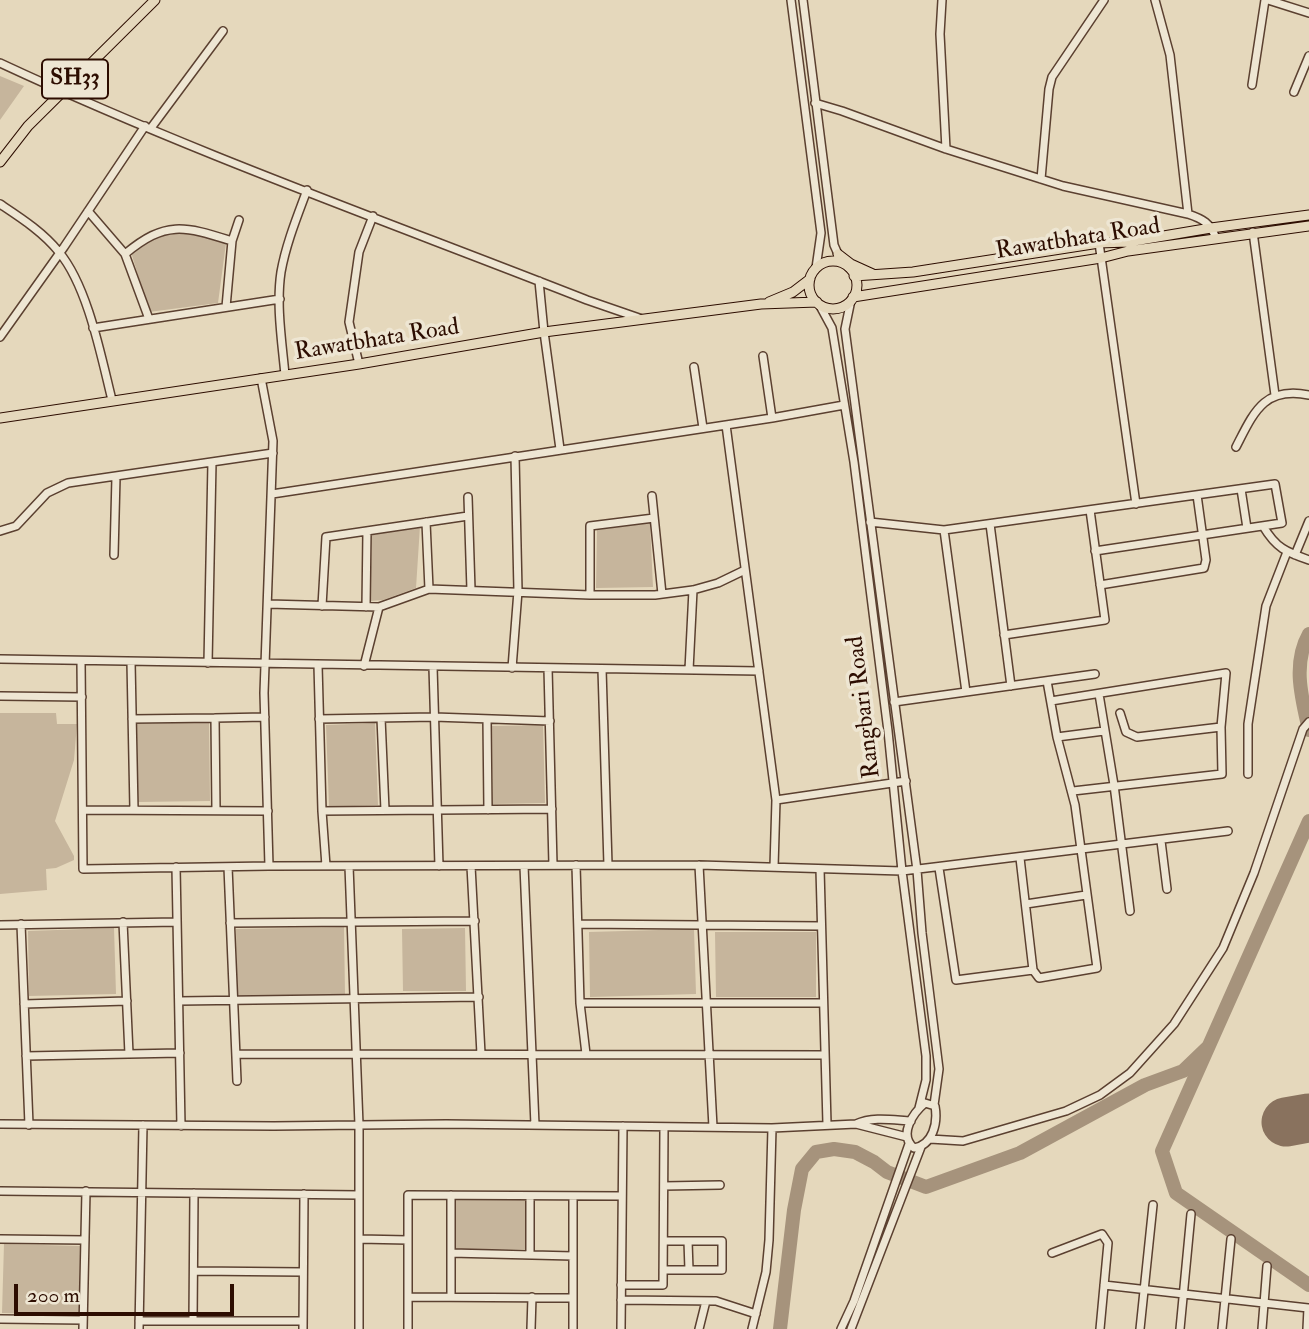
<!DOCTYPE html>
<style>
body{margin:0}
#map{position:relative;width:1309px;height:1329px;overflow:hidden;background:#e5d8bc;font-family:"IM FELL Double Pica",serif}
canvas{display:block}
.scale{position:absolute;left:14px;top:1284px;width:220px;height:32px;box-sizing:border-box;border:4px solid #2d0d01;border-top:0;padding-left:9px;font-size:21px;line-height:24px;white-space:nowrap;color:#2d0d01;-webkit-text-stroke:5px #eee6d3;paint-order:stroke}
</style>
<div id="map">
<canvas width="1309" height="1329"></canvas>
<div class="scale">200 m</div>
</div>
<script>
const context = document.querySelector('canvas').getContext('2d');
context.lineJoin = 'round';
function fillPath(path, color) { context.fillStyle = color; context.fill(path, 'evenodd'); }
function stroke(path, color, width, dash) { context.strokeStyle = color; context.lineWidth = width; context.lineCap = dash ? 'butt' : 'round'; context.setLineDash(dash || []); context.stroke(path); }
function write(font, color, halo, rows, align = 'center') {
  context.font = font + ' "IM FELL Double Pica",serif'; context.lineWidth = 7; context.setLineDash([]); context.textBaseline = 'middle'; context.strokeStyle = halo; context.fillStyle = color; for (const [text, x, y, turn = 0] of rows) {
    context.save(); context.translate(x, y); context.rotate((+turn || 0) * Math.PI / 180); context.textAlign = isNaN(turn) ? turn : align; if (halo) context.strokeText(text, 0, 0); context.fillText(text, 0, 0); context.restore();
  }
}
fillPath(new Path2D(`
 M0,76L24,86L0,120Z
 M178,232L210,238L226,243L218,303L149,312L131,252L150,239Z
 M650,523L653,587L596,588L597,530Z
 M420,526L416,588L383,600L370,601L372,535Z
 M0,713H56L57,724H77L74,760L55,821L74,856V860L56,868L46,869L47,890L0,894Z
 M209,722L210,801L138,802L137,724Z
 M375,723L378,805L329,807L326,725Z
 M543,725L545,803L493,804L492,726Z
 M344,927L345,995L237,997L236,929Z
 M114,928L116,994L29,996L28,931Z
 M465,928L466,991H403L402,929Z
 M694,929L696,994L590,997L589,932Z
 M715,932H816V997H716Z
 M525,1198L526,1249L455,1250L454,1199Z
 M4,1244L80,1246L79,1315L2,1313Z`), '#c6b59c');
stroke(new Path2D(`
 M1309,634C1292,664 1302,699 1309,730
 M1309,821L1162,1151L1176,1193L1309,1285
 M780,1329L794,1210L802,1169L816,1152L834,1149L855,1152L874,1162L887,1172L926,1187L1020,1153L1145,1085L1183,1071L1208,1047`), '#a6937c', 14);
stroke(new Path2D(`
 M1286,1122L1309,1118`), '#89725e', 49);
const minor = new Path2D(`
 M791,0L821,233L816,268
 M803,0L834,245L838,254L849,268
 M942,0L940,34L946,149
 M1155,0L1170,55L1188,214
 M1268,0L1309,13
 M0,63C191,152 391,223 587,300L642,319
 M1252,85L1265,0
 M1294,92L1309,56
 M815,103L842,111L946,149L1063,186L1188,214C1203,219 1210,223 1216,238
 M151,128L223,31
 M1041,179L1049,89L1052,77L1104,0
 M0,204C21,218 43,232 59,252C88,287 101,356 112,400
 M88,211L125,254L149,319
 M1253,232L1275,395
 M1099,243L1136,504
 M125,254C166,220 184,226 232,241
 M539,281L544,332L560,449
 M851,300L845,329L917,870L922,933L939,1069L934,1105
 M819,304L832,328L854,462L888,731L902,871L926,1056V1080L919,1108
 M226,307L232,241L239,220
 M93,328L280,299
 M0,337L64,247L145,126
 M763,356L772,418
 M359,364L349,322L359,252L373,216
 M694,367L703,428
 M285,375C282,342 276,305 281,272C286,244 297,217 307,190
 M261,378L273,441L264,693L269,866
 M726,425L776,800L774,867
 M1236,447C1254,412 1264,386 1309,395
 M1241,489L1247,528
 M272,494L772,418L844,405
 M652,496L662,594
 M468,497L471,590
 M426,522L429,589
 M870,522L944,530L1275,484L1282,523L1095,551
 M990,524L1011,686
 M1263,526C1276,548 1286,552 1309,560
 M944,530L966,692
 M0,531L16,526L47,493L68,483L273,453
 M114,555L116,477
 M1295,555L1309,521
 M1100,585L1204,568L1206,560L1197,495
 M590,595V526L654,518
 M268,604L379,607L429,589L590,595H655L693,590L718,583L745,570
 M322,606L326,537L468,516
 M366,607L367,531
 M1004,635L1105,620L1090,510
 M0,659L759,671
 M81,661L83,869L269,866L699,865L902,871L1228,831
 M131,662L134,810
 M208,663L212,462
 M318,665L322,811L326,866
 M364,666L379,607
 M433,667L439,866
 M512,668L518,591L515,456
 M548,668L553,865
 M602,669L608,865
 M689,670L693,590
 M1099,694L1114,785L1130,911
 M0,696L82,697
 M1051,701L1226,673L1221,727L1222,774L1073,791
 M894,702L1095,674
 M1120,713L1126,732L1137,737L1221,727
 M215,718L265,717
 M381,718L385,810
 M132,719L215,718L216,810
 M319,719L434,717L550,721
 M487,719L488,810
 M1057,737L1104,731
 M1248,774V724L1266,606L1287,552
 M776,800L906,781
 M83,810L268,811
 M322,811L552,809
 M1161,841L1167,889
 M1020,858L1033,970L1039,978L1097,968L1075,805L1057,737L1047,681
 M576,865L580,1003L586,1054
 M699,865L713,1127
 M349,866L359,1125V1329
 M471,866L481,1054
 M524,866L535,1125
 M176,867L181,1126
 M228,867L237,1081
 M939,868L956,980L1033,970
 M820,869L827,1124
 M1026,904L1086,895
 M123,922L129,1054
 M230,923L475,921
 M21,924L29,1125
 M579,924L821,926
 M0,925L177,922
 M179,1001L479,997
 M580,1003H823
 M24,1004L127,1001
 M236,1054L825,1055
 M26,1056L180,1053
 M925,1103L935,1106C938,1123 933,1145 914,1148C898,1135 913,1113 925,1103Z
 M0,1124L274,1126L446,1124L772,1128L856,1124L907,1137
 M856,1124C873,1116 893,1120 911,1121
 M930,1139L963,1141L1066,1111L1100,1095L1130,1073L1174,1024L1223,948L1254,873L1303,729L1309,722
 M664,1186L720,1185
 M0,1191L359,1195
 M0,1239L85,1240
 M359,1239L408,1240
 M688,1241L689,1270
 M451,1253L573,1256
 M1052,1253L1102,1234L1108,1243L1100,1329
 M530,1255V1196
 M663,1270H722V1241H664
 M194,1271L303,1272
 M621,1285H663L664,1127
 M1104,1285L1308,1308L1307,1329
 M408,1297L573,1298
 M451,1297V1195
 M621,1300L716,1301L756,1314
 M0,1319L83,1320
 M139,1321H303
 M193,1321L194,1193
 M83,1329L86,1191
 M139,1329L143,1125
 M303,1329L304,1194
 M408,1329V1195L622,1196
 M531,1329L532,1297
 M573,1329V1196
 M621,1329L623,1126
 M699,1329L706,1301
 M752,1329L766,1272L769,1240L772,1128
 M841,1329L854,1301L909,1144
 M851,1329L921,1147
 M1140,1329L1153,1205
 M1180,1329L1191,1214
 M1222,1329L1231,1239
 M1262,1329L1267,1266`);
const major = new Path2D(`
 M0,162L28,126L155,0
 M838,254L851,264L873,274
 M809 285a24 24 0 1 1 48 0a24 24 0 1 1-48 0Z
 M854,276L913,272L1099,243L1128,242L1211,228L1309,215
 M853,297L1101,258L1128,251L1309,226
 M769,302L793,292L810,279
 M0,418L359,364L544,332L761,304L817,302`);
stroke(minor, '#5b4030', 10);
stroke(major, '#2d0d01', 11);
stroke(minor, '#eee6d3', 7);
stroke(major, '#e5d8bc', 9);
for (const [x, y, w] of [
 [75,79,66]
]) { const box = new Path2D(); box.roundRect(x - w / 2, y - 19.5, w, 39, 5); context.fillStyle = '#eee6d3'; context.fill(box); stroke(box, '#2d0d01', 2); }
write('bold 23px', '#2d0d01', null, [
 ["SH33",75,79]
]);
write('24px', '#2d0d01', '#eee6d3', [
 ["Rawatbhata Road",1078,240,-9],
 ["Rawatbhata Road",377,341,-9],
 ["Rangbari Road",865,707,-97]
]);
</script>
